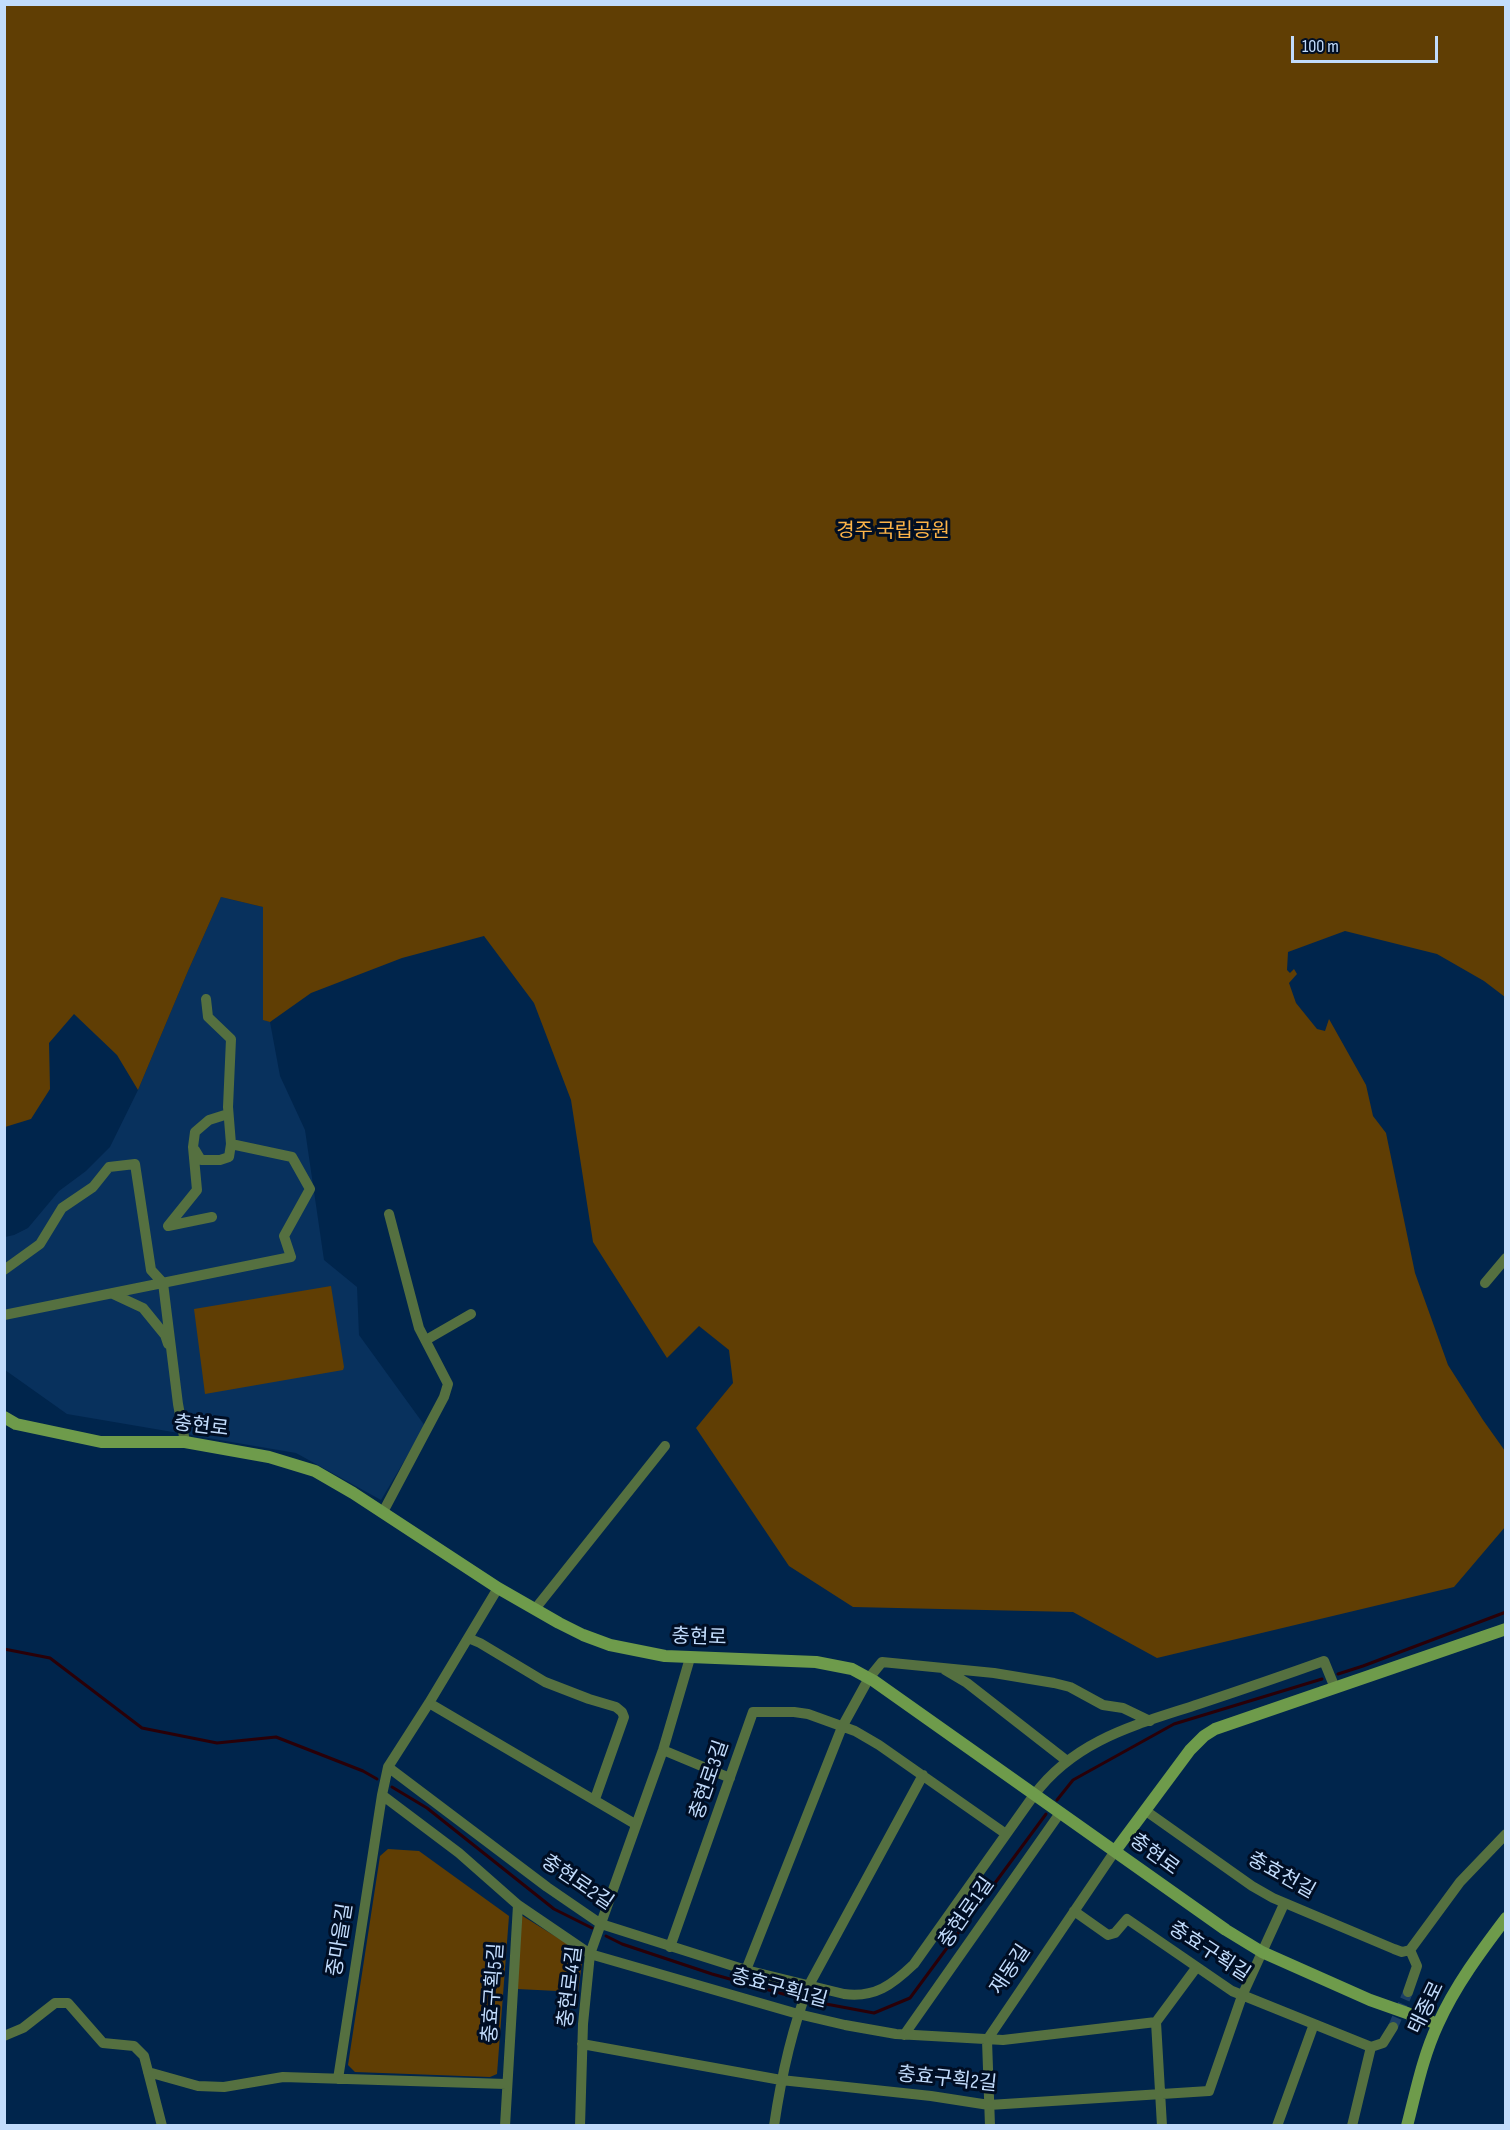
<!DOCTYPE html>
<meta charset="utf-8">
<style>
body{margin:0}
#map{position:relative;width:1510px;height:2130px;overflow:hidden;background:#00254c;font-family:"Sofia Sans Condensed",sans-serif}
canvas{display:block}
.frame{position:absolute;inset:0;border:6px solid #c2dcfc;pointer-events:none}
.scale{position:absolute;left:1291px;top:36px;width:147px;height:27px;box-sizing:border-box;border:3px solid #c2dcfc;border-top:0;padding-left:8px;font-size:18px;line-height:21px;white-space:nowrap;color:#c2dcfc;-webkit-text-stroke:4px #000e24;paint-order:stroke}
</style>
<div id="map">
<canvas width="1510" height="2130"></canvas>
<div class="frame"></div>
<div class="scale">100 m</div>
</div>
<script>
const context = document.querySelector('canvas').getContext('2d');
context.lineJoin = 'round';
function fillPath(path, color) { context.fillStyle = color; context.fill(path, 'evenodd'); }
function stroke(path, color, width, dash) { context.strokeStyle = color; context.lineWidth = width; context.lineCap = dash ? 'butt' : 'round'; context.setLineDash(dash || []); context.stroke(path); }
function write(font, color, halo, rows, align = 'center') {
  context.font = font + ' "Sofia Sans Condensed","Noto Sans KR",sans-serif'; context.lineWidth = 6; context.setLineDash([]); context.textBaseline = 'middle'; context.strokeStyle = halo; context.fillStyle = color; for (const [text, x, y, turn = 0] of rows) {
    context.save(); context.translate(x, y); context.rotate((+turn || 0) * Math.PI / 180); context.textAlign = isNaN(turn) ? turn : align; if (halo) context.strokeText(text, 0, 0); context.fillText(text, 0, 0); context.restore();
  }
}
fillPath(new Path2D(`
 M221,897L263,907V1019L270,1022L280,1076L305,1130L324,1260L357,1287L359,1335L425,1426L381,1500L296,1453L67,1414L5,1370V1237L14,1235L28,1228L59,1191L86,1171L110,1147L138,1090L188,971Z`), '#08315d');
fillPath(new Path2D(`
 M4,5H1505V997L1484,981L1437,954L1345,931L1288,952L1287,970L1290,973L1294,969L1297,974L1289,983L1296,1003L1317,1029L1325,1031L1329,1019L1366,1085L1373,1116L1386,1133L1415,1273L1448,1365L1483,1420L1505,1451V1527L1454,1587L1157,1658L1073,1612L853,1607L789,1566L696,1428L733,1383L729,1350L699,1326L667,1358L593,1242L571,1100L534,1003L484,936L402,958L311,993L270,1022L263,1020V907L221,897L188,971L138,1090L117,1055L74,1014L49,1043L50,1089L31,1119L5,1127Z
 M331,1286L344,1367L343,1370L205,1394L194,1309Z
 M388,1849L419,1851L509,1916L497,2074L490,2077L355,2072L348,2065L380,1856Z
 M521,1915L579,1951L582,1963L578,1992L517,1989Z`), '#603e04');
stroke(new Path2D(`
 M4,1649L50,1658L142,1728L217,1743L276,1737L363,1771L377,1779
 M1338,1674L1363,1666L1506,1612
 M392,1787L427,1808L554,1909L592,1928
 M1057,1800L1073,1780L1174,1724L1322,1679
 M606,1936L622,1944L712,1974L794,1997
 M810,2001L874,2013L910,1998L1046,1814`), '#290008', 3);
stroke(new Path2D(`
 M1393,2027L1408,1992`), '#1d4066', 10, [10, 5]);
stroke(new Path2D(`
 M195,1150L201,1160H220L229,1157L231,1144
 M168,1226L197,1190L193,1147L195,1132L209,1120L228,1114
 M168,1226L212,1217
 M4,1270L40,1244L62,1208L93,1187L109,1167L135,1164L151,1270L163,1283L178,1404L185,1442
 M1485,1283L1506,1258
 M113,1294L143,1308L165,1335L168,1344
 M4,1315L291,1257L284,1236L310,1189L292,1157L231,1144L228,1107L231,1039L208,1017L206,999
 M426,1340L471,1314
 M383,1512L444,1397L448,1384L419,1328L389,1214
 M535,1609L665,1446
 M468,1638L480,1643L545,1682L589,1699L616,1707L622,1712L624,1717L595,1799
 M945,1670L967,1683L1067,1761
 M429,1703L635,1824
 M663,1750L730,1778
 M388,1767L547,1887L601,1924L746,1970L844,1994C875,1998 892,1985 914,1964L1034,1795C1076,1739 1136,1725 1199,1704C1241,1690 1282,1676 1324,1661L1335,1688
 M382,1795L459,1853L518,1905L590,1954L798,2014L845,2025L896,2034L1003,2040L1156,2022L1196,1968
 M1146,1811L1252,1886L1273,1898L1394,1949L1402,1952L1410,1950
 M1074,1911L1108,1935L1115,1933L1127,1919L1232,1991L1371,2047
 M670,1947L753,1712H794L808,1714L855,1731L879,1745L1006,1834
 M1410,1950L1460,1882L1506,1834
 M746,1970L842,1727L869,1678L882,1662L994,1673L1054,1683L1070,1687L1103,1705L1123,1708L1150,1721
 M1408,1992L1417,1966L1410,1950
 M1156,2022L1162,2126
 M904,2035L1060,1813
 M4,2036L23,2028L55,2003H68L103,2043L134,2046L144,2056L162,2126
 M582,2044L781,2080L931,2096L989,2105L1209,2091L1242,1996L1284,1904
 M148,2072L198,2086L224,2087L283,2077L506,2084
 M338,2079L382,1795L388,1767L429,1703L498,1588
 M505,2126L518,1905
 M580,2126L583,2024L590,1954L663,1750L690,1658
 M774,2126C781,2078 791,2031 809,1985L923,1775
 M990,2126L987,2040L1115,1851
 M1277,2126L1314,2024
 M1352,2126L1371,2047L1383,2043L1393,2027`), '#557040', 10);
stroke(new Path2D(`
 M4,1417L16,1424L101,1442H185L269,1457L315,1471L353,1493L498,1588L559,1623L583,1635L610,1645L665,1656L816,1662L852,1669L874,1681L1226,1930L1262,1952L1370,2000L1438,2024
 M1115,1851L1190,1750L1204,1736L1215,1729L1506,1629
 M1407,2126C1416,2091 1423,2056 1438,2024C1455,1986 1481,1951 1506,1918`), '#6e9b4b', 12);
write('20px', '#fcb348', '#000e24', [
 ["경주 국립공원",893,532]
]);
write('20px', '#c2dcfc', '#000e24', [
 ["충현로",201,1427,7],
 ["충현로",699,1638,2],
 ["충현로3길",710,1780,-71],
 ["충현로",1154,1855,36],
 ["충효천길",1281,1876,29],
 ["충현로2길",577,1883,34],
 ["충현로1길",967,1913,-55],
 ["중마을길",341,1940,-81],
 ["충효구획길",1209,1952,33],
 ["재동길",1011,1970,-56],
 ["충현로4길",571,1987,-83],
 ["충효구획1길",779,1989,15],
 ["충효구획5길",494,1993,-86],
 ["태종로",1427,2008,-64],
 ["충효구획2길",947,2080,6]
]);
</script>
